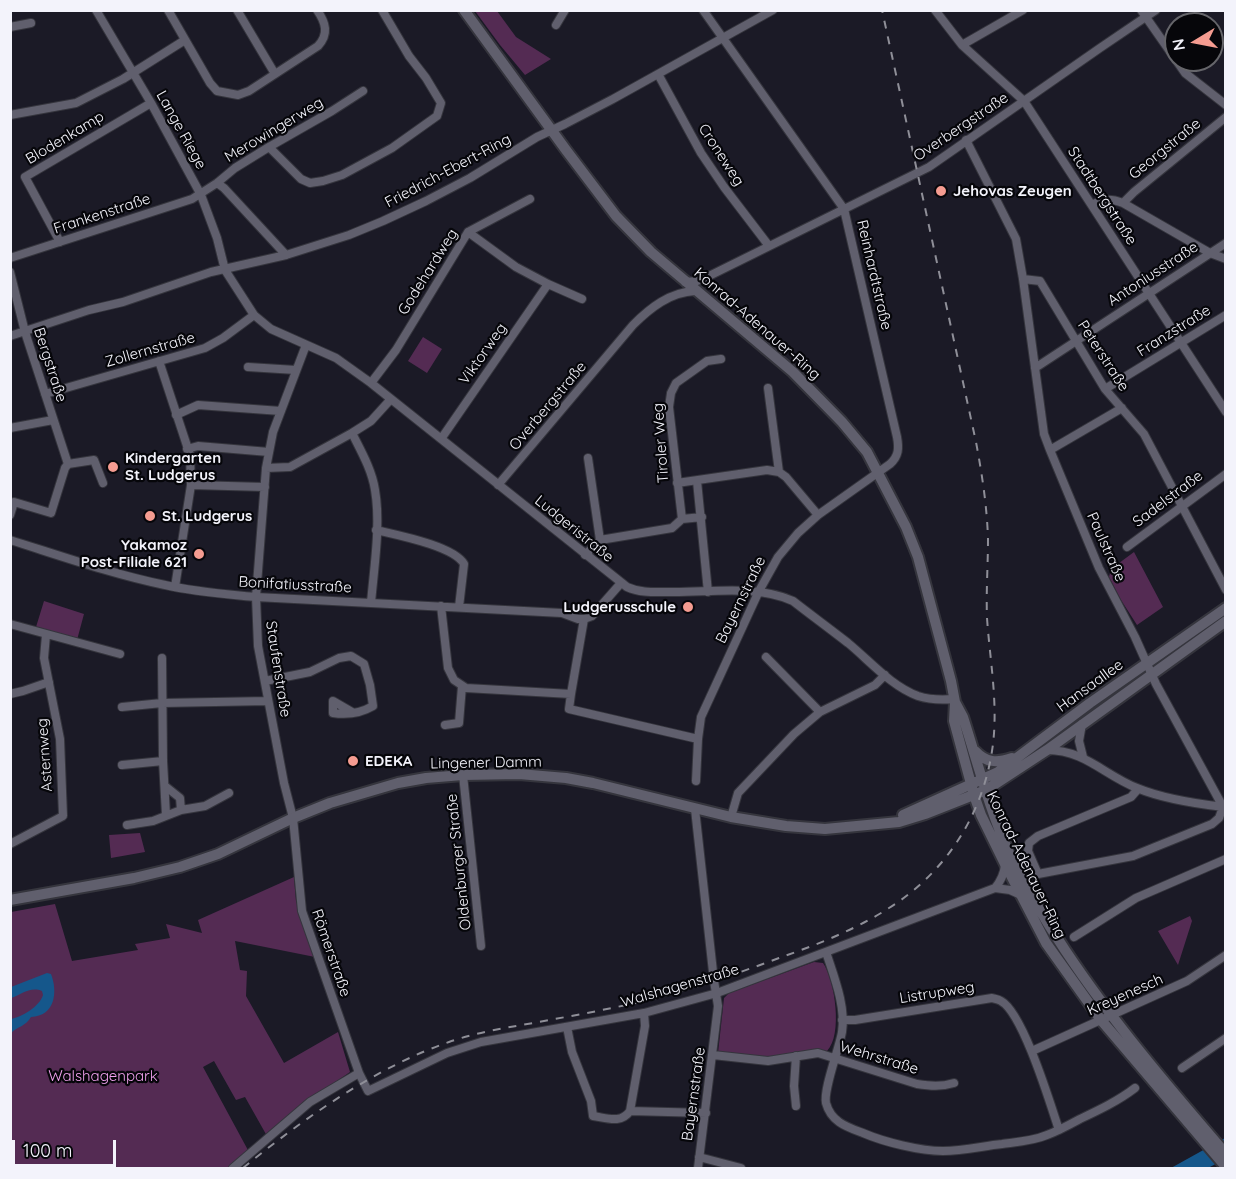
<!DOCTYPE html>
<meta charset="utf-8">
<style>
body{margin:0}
#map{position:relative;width:1236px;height:1179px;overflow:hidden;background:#1b1a26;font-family:Quicksand,sans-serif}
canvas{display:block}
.frame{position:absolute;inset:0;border:12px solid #f3f3fb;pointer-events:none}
.north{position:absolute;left:1164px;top:12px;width:60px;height:60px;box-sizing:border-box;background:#06060a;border:2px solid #65656a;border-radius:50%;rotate:260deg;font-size:16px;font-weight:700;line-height:24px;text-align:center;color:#f3f3fb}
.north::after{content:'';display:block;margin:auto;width:21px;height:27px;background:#f59c91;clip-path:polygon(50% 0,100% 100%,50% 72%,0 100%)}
.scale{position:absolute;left:12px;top:1140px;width:104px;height:27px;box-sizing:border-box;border:3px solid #f3f3fb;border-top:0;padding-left:8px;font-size:18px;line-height:21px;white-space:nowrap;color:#f3f3fb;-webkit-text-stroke:4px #06060a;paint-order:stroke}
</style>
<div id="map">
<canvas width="1236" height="1179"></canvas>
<div class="frame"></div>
<div class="north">N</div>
<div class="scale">100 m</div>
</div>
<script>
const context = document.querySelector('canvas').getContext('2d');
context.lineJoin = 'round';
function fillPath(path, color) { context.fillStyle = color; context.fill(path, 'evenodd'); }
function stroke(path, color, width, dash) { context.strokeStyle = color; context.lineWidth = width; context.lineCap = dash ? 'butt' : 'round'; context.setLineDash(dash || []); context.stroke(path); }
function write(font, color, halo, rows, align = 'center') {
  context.font = font + ' Quicksand,sans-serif'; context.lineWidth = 4.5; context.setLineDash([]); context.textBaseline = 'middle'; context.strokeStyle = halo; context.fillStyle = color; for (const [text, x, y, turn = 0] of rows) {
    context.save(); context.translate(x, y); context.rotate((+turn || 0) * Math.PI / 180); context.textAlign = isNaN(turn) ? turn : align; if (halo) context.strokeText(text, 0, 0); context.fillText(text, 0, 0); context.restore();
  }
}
fillPath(new Path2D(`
 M475,11H497L516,37L551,59L525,75L500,45Z
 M423,337L442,349L427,373L408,361Z
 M1134,552L1163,607L1137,625L1121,600L1109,577L1111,569Z
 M44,601L84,614L77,640L46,633L42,628L36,627Z
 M140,833L145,852L111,858L109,835Z
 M294,877L296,901L315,957L235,941L240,970L247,971L246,996L284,1063L338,1032L350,1072L308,1101L267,1136L245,1097L236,1100L214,1061L203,1067L249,1152L230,1168H11V912L55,904L72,961L138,950L135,944L170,938L166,924L202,933L198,920Z
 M1190,916L1192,921L1178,965L1158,931Z
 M814,962L823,963C835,980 843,1035 827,1051L819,1050L770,1058L718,1053L724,998L729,993Z`), '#542b53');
fillPath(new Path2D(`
 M47,973L51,974C58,992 55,1016 31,1017C25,1027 18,1026 11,1033V1019C22,1017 40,1006 43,995L42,991C30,986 21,995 11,998V987Z
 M1225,1138V1159L1208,1168H1171Z`), '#15578b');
const minor = new Path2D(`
 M96,10L151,103L201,195L217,238L225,270L254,315L271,329L336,358L371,383L627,587C640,593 654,592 668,592C708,593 755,584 793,601C811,615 830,629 848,643C870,661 891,686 918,696C930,700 942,700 954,699
 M168,10L210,83L217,91L238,95L249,91L318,46C329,34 326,23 317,10
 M237,10L275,74
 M935,10L962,45L1024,101L1226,412
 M1141,10L1185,73L1226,105
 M556,25L565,10
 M10,27L31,23
 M962,45L1023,10
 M658,74L701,153L724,187L769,246
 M10,115L76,103L123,79L185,40
 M966,140L1016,239L1023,279L1044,434L1050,450L1099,568L1135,637L1156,684L1223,807
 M269,147L301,179L310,183L323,181L342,175L392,148L437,116L441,103L426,78L409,56L382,10
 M217,183L224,188L286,255
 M1123,203L1134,192L1226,117
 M1092,205C1103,198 1112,199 1123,203L1210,253L1226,259
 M468,232L516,267L548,284L582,299
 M60,242L25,177L151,103
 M10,258L192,199L217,183L235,168L269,147L332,111L363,91
 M10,272L25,332L68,464L65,468L51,513L14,502L10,515
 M1023,279L1040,281L1105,389L1144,434L1226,590
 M685,282L697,281L705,278L929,167L1100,48L1156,10
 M10,336L89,310L123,302L211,272L286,255L349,235L383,221L426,201L470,178L537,137L565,124L613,99L773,10
 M306,345L273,432L266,468L256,597L258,646L284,783L293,818L302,911L359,1073L368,1091L447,1053L481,1042L644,1013L717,993L995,888L1010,890L1021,895
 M159,361L190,455L191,485L175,587
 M248,367L296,370
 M1035,368L1226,243
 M371,383L396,350L468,232L530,199
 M768,388L779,472
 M1105,389L1226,315
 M45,394L205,348L223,338L254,315
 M176,415L198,405L281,411
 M10,428L53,420
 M352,433C361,451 372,470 375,490C381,525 374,567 371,603
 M441,439L548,284
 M187,449L198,446L269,452
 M1050,450L1122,408
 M588,458L600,540
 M68,464L94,460L103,483
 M266,468L290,467L352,433L371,421L391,399
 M697,481L708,592
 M677,483L767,470L779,472L786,477L818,515
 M191,485L265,487
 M498,485L633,325C650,308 670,292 695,291
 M682,519L669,407L671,393L676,383L707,361L721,359
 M376,530C397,535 454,546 464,564L459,607
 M10,540C61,556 112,574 165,585C195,592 225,594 256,597L562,613L578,619H584
 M1127,547L1226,474
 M585,555L600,540L672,528L682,519L702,517
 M441,606L448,668L454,680L466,688L571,694L569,709L698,739
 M584,619L592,616L621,583
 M10,624L120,654
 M766,657L820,712
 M162,658L163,761L166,815
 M265,681L310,672L339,658L351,656L364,664L370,685L373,706C361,713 346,715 333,713V701L352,712
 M10,694L23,691L49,682
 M571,694L584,619
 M122,707L162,703L268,701
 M1082,724L1079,741L1083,757
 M445,725L459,723L462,686
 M1047,750C1085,750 1104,775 1137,788C1161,798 1198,804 1224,807
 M122,765L163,761
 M463,775L481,946
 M696,781L698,739L701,717L759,591L778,557L798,533L818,515L890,464C899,456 899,448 897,437L844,209L703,10
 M165,786L180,798L181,810
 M1138,789L1131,797L1038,836L1029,843L1028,851L1038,874L1133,856L1212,824L1219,818L1223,807
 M695,809L714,981L718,1006L698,1168
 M731,817L738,793L794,734L820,712L875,685L885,675
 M127,825L153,821L181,810L205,806L229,793
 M10,844L63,816L60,739L44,658L46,635
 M995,888C1001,881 1004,875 1005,865
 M1074,937L1136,898L1226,859
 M826,952C834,977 846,1006 842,1032C839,1049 823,1090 826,1103C831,1122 847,1127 863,1133C884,1142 920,1151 943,1151C963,1151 983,1146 1002,1144C1017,1142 1033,1141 1047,1135C1058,1131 1069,1125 1080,1119C1099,1110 1118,1101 1135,1088
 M842,1020H855L992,998C995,999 998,999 1001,1001C1023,1013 1050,1103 1059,1130
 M567,1027L572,1052L591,1101L593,1116C607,1118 621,1124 630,1111L706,1113
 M1032,1051L1187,981L1226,955
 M713,1055L768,1061L818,1053L917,1084C930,1086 941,1087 954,1083
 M796,1056L794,1086L796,1106
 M1182,1068L1226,1038
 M630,1111L645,1026L644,1013
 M699,1157L741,1168
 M233,1168L310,1102L359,1073`);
const secondary = new Path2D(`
 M464,10L566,150L616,216L651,252L793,372L842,422L867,452L906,527L918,557L951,681L955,702L963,717C978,764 990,811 1010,855C1026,888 1045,920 1065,950C1113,1022 1169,1088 1226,1154
 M955,702L954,721L974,795L981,815L1005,864L1046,943L1101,1020L1226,1167
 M975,751C986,763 997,763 1012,758
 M903,815L998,772L1090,703L1226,608
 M10,900L134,878L180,867L218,854L293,818L330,803L398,783L426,778L463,775L519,774L566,778L593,783L731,817L786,826L825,829L899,822L925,814L986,790L1047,750L1226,621`);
stroke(minor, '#35353d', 10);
stroke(secondary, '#35353d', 14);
stroke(minor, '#605f6d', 8);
stroke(secondary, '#605f6d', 10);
stroke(new Path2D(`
 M243,1168C303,1119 376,1067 449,1042C480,1031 512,1027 544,1021C582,1014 620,1007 657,998C698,987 739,973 779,958C816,945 855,930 889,908C945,873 982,816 992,751C999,707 990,662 987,618C986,591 988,565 988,539C987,506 982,474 976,442L882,10`), '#8f8f98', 2, [8, 8]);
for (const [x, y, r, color] of [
 [941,191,6,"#f59c91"],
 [113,467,6,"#f59c91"],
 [150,516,6,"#f59c91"],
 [199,554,6,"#f59c91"],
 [688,607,6,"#f59c91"],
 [353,761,6,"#f59c91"]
]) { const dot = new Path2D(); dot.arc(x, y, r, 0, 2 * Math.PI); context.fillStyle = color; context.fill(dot); stroke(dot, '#06060a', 2); }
write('15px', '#f3f3fb', '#06060a', [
 ["Overbergstraße",961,127,-34],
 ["Lange Riege",181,130,61],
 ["Merowingerweg",274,130,-31],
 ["Blodenkamp",65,138,-31],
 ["Georgstraße",1165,149,-39],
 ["Croneweg",721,155,57],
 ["Friedrich-Ebert-Ring",448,171,-28],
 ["Stadtbergstraße",1102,196,57],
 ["Frankenstraße",102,214,-18],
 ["Godehardweg",428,272,-58],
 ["Antoniusstraße",1153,274,-33],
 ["Reinhardtstraße",874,275,77],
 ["Konrad-Adenauer-Ring",757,324,41],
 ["Franzstraße",1174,331,-32],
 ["Zollernstraße",150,350,-16],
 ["Viktorweg",483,354,-55],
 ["Peterstraße",1103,356,57],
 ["Bergstraße",50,365,72],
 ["Overbergstraße",548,406,-50],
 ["Tiroler Weg",661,443,-94],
 ["Sadelstraße",1168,499,-37],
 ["Ludgeristraße",574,529,39],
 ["Paulstraße",1106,547,66],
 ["Bonifatiusstraße",295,585,3],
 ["Bayernstraße",741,600,-64],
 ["Staufenstraße",278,669,81],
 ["Hansaallee",1090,686,-36],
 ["Asternweg",45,755,-94],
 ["Lingener Damm",486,763,-1],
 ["Oldenburger Straße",459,862,-96],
 ["Konrad-Adenauer-Ring",1026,865,64],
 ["Römerstraße",331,953,71],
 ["Walshagenstraße",680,986,-16],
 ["Listrupweg",937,993,-9],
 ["Kreyenesch",1125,995,-24],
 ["Wehrstraße",879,1058,17],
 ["Bayernstraße",694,1094,-82]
]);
write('bold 15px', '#f3f3fb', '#06060a', [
 ["Jehovas Zeugen",953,191],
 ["Kindergarten",125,458],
 ["St. Ludgerus",125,475],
 ["St. Ludgerus",162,516],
 ["Yakamoz",187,545,"right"],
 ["Post-Filiale 621",187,562,"right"],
 ["Ludgerusschule",676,607,"right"],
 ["EDEKA",365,761]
], 'left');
write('15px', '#f1a1ee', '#06060a', [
 ["Walshagenpark",103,1076]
]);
</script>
